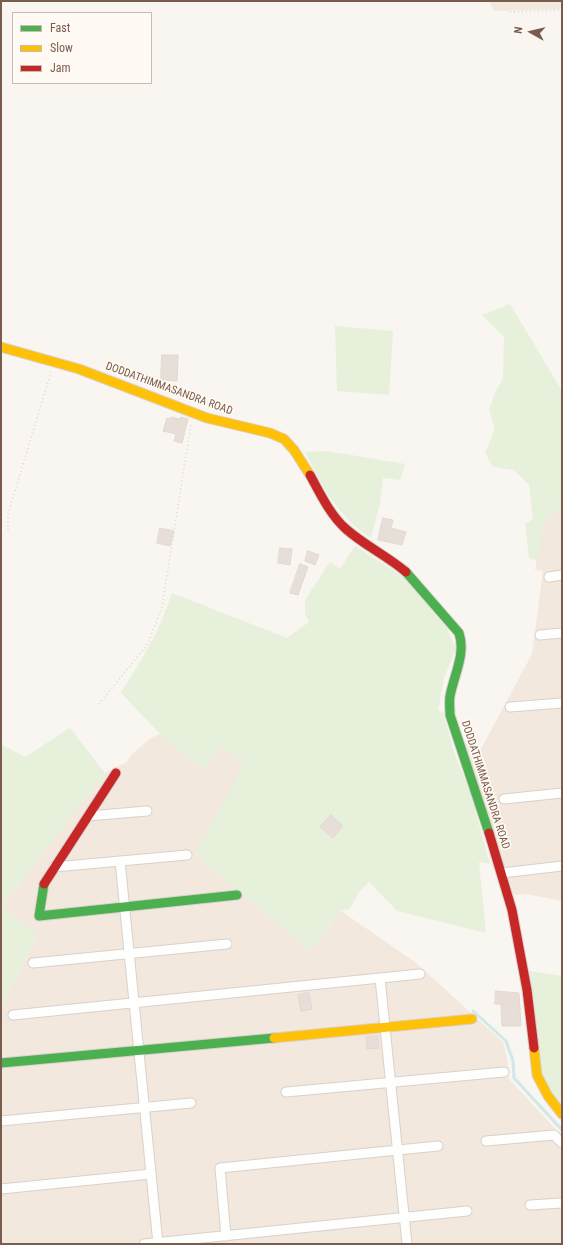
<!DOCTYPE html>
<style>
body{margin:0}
#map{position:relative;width:563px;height:1245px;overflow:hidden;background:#f9f5f0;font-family:"Roboto Condensed",sans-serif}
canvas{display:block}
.frame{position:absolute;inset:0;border:2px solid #7a5c4d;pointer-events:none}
.legend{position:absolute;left:12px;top:12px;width:140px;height:72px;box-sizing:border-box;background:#fffaf3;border:1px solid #cabbb1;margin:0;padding:5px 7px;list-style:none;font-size:12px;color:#7a5c4d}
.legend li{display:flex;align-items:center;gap:8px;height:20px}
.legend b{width:20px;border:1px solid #cabbb1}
.north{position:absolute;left:511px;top:12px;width:40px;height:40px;-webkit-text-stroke:3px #fffaf3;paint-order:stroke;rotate:278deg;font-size:11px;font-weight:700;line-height:16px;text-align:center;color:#7a5c4d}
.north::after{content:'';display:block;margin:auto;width:14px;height:18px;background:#7a5c4d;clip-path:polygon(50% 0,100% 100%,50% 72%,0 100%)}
</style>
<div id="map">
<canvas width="563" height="1245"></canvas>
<div class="frame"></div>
<ul class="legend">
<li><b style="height:5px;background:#4caf50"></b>Fast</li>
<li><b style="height:5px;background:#ffc107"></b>Slow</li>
<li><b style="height:5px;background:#c62828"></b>Jam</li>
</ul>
<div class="north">N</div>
</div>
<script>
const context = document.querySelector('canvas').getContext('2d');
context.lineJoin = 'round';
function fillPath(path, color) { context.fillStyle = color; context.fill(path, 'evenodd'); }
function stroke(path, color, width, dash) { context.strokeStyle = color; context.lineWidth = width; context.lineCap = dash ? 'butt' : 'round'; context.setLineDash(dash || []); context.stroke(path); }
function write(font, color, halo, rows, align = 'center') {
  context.font = font + ' "Roboto Condensed",sans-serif'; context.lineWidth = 3.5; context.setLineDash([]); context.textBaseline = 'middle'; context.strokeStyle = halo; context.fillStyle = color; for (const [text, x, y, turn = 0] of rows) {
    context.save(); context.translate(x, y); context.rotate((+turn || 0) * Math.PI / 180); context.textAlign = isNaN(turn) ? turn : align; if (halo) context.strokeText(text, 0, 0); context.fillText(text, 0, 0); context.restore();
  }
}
fillPath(new Path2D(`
 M489,1H562V9L494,11Z
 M562,505V901L526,894L513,895L463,742L481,749L532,654L543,571L535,570L543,523Z
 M160,734L203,770L220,747L249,767L195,854L310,951L341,911L415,962L503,1042L508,1063L509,1079L562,1136V1244H1V1009L38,934L1,907L105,773L127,762L131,755L151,738Z`), '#f2e8de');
fillPath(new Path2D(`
 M510,304L562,391V505L543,525L537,560L529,558L525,524L533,519L529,485L514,470L493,467L485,453L495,429L489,410L495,393L503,378L504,337L482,315Z
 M335,326L393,331L389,395L337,391Z
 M327,451L405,464L400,480L383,478L380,504L371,538C337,516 323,487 305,452Z
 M355,546L405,578L447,628L456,649L444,678L438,710L443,712L454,752L471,795L490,864L479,862L486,933L397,911L369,882L359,892L350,909L341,911L310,951L195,854L244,763L220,747L203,770L160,734L121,693C142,659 160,631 172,593L287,638L309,622L305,613V600L330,562L340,569Z
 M70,728L105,773L1,907V744L25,757Z
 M1,907L38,934L1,1009Z
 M529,971L562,976V1109L541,1071Z`), '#e7f0db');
stroke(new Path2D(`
 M473,1011L506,1041L513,1061L514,1078L562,1130`), '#d0e8ea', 3);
const building = new Path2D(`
 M162,355H178L177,381L161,380Z
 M171,417L180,419L181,417L188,419L182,443L174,441L176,434L163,431L167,418L170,419Z
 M383,518L393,520L391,528L406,532L402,545L378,540Z
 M160,528L174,531L170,546L157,543Z
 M280,548L292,549L290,565L278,563Z
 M308,551L319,555L315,565L305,561Z
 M300,564L308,567L298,595L290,593Z
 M331,815L343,826L333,838L320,827Z
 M496,991L519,993L521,1026H502L501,1004H495Z
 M309,993L312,1009L301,1011L298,995Z
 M378,1036L379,1048L367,1049L366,1037Z`);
fillPath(building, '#e6ded7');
stroke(building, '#e2d8d2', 1);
const street = new Path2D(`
 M549,577L562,575
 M540,635L562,633
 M510,707L562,703
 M504,799L562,793
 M88,816L147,811
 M120,861L158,1244
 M54,867L187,855
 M502,873L562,866
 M33,963L227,944
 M380,978L407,1244
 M13,1015L420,974
 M286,1092L504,1072
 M1,1121L191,1103
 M486,1141L554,1135L562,1143
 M1,1189L151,1174
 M530,1205L562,1203
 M226,1236L220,1168L438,1146
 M144,1244L467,1211`);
const fast = new Path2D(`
 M406,572L459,633C466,654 454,675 450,696C449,702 450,709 450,715L489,833
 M44,884L39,916L237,895
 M1,1063L274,1038`);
const slow = new Path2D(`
 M1,347L79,369L207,418L270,433L284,439L294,450L310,475
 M274,1038L472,1019
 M534,1048L537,1075L548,1096L562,1114`);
const jam = new Path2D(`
 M310,475C320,493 330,515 346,529C364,545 387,556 406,572
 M489,833L512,910L527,990L534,1048
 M44,884L116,773`);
stroke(street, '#d7d1cb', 11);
stroke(fast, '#d9d2cb', 11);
stroke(slow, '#d9d2cb', 11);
stroke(jam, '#d9d2cb', 11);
stroke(new Path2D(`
 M510,12L562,10
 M8,530V514L51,372
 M99,704L147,645L162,607L191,424`), '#dcd5d0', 1.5, [1, 3]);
stroke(street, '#fefefd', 9);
stroke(fast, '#4caf50', 9);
stroke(slow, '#ffc107', 9);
stroke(jam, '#c62828', 9);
write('11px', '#7a5c4d', '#fffaf3', [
 ["DODDATHIMMASANDRA ROAD",169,389,20],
 ["DODDATHIMMASANDRA ROAD",485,785,72]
]);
</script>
